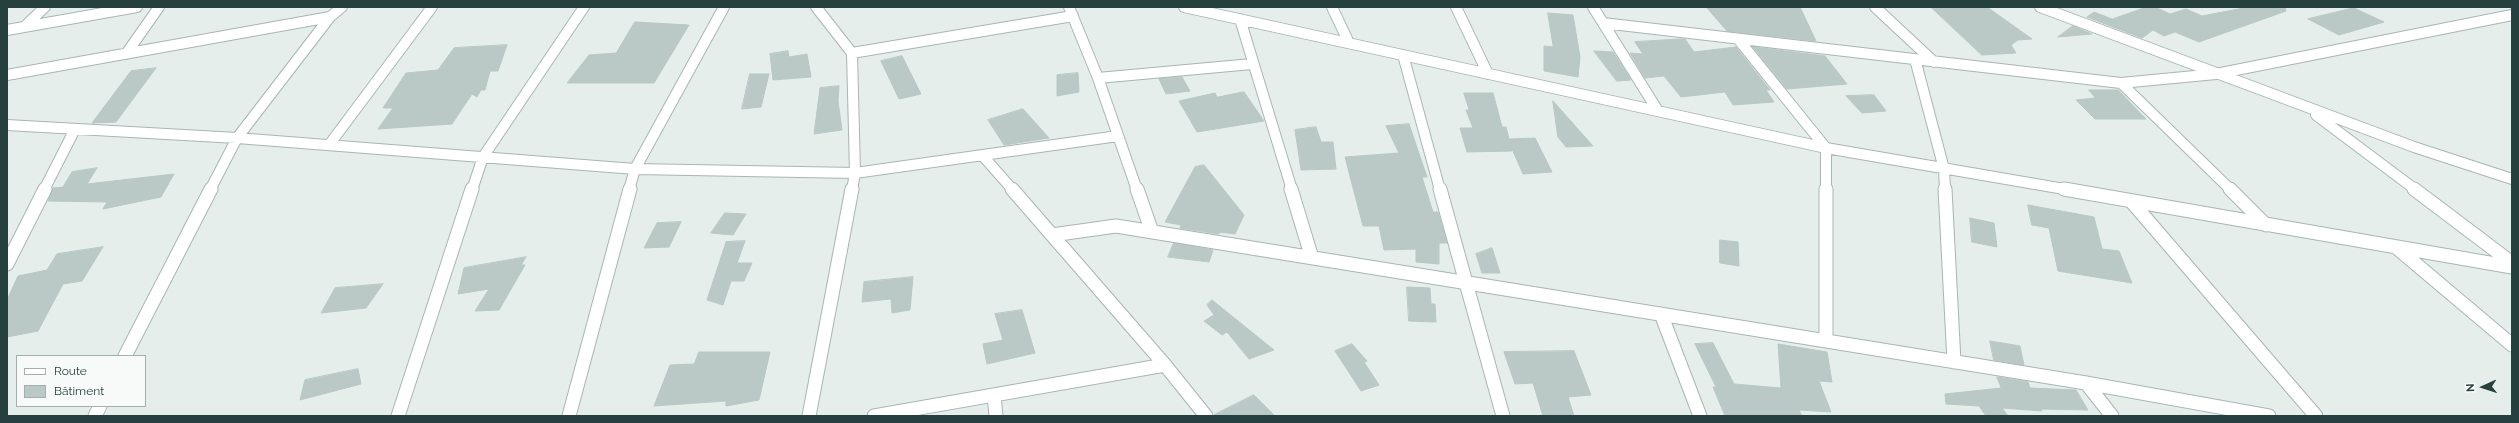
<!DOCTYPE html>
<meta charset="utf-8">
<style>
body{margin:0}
#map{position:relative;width:2519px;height:423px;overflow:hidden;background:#e6eeec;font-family:Raleway,sans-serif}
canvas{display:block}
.frame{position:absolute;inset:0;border:8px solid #25403e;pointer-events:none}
.legend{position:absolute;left:16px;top:355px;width:130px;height:52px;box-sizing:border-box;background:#f7faf9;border:1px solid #a3b0ae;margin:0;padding:5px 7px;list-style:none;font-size:12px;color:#25403e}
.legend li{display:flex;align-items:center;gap:8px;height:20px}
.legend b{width:20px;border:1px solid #a3b0ae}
.north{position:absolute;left:2463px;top:367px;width:40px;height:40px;-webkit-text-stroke:3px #f7faf9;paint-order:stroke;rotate:267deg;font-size:11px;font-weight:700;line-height:16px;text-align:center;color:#25403e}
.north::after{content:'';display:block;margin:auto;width:14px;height:18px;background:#25403e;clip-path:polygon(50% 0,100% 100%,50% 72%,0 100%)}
</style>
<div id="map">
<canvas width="2519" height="423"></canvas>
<div class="frame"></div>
<ul class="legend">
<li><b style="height:5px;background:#fff"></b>Route</li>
<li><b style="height:11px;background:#bbc9c6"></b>Bâtiment</li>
</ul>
<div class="north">N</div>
</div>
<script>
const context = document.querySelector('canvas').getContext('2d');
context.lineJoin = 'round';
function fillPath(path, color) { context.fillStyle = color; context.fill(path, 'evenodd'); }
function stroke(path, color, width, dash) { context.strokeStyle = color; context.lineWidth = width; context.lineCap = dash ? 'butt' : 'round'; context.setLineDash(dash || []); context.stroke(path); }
const building = new Path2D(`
 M1800,7L1816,41L1727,31L1707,8Z
 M1931,7H1987L2032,39L2018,40L2011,45L2016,53L1982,55Z
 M2147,7H2155L2170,14L2186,9L2202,16L2249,7H2285L2286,11L2199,42L2175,32L2164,36L2153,30L2142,38L2087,17L2094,12L2112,19Z
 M2354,8L2384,22L2339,35L2308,19Z
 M1548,13L1573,15L1580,57L1578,77L1544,71V46L1553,47Z
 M635,22L689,25L654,83H567L589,55L616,53Z
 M2073,26L2092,34L2058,37Z
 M1680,39H1685L1694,52L1736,47L1770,90H1766L1774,102L1733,105L1725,92L1681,97L1664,76L1645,78L1630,53L1643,54L1635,42Z
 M507,45L498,71H490L485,90H481L477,97L472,94L452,124L378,129L393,108H383L406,73L438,70L454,48Z
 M1753,47L1825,56L1847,84L1787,89Z
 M788,51L789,57L807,54L811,77L773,80L770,54Z
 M1594,51L1613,52L1631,80L1617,81Z
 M902,56L921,94L899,99L881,61Z
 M156,68L116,122L92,123L131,71Z
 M1078,73L1079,92L1057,96V75Z
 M750,74H769L761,107L742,109Z
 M1182,77L1190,91L1166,94L1159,79Z
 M839,86L838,101L842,130L814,134L820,88Z
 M2089,90H2118L2146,119H2095L2076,100L2095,98Z
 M1244,92L1264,121L1197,132L1179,101L1215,93L1217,97Z
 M1464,93H1493L1502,127H1506L1509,139L1535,138L1552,172L1523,174L1509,142L1512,151L1467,152L1460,128H1473L1466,110H1469Z
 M1874,95L1886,111L1862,113L1846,96Z
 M1553,101L1593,146L1566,147L1558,137Z
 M1023,109L1049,138L1004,145L988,120Z
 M1409,124L1427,177H1422L1433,212H1438L1447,243H1439V264L1416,262V249L1384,250L1379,226H1363L1345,157L1399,153L1386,126Z
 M1316,127L1321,142H1333L1336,169L1301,170L1295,130Z
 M1204,165L1244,215L1235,234L1220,232L1219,234L1180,228L1181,225L1165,222L1195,167Z
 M97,168L87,184L174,174L161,197L103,209L107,202L48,201L53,188L63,187L72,172Z
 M2028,205L2094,217L2102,249L2119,251L2132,283L2058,271L2049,228L2032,225Z
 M725,213L746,214L733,235L711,233Z
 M1970,218L1994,223L1997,247L1972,242Z
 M681,222L669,247L644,248L657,223Z
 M1720,240L1738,242L1739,266L1720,263Z
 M745,241L737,263H752L744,281H731L723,305L707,300L726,242Z
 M1174,243L1213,250L1209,262L1168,257Z
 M103,247L82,281L63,284L38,331L7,337V300L18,276L47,270L57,254Z
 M1492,248L1500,273H1482L1476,254Z
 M526,257L521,265H525L499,310L475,311L489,289L458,294L464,268Z
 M913,277L910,310L892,313L891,299L862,302L864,282Z
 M383,284L366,308L321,313L335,288Z
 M1407,287L1430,288L1431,304H1435L1436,322L1409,321Z
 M1212,300L1274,350L1249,359L1227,332L1222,335L1204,321L1214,315L1207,305Z
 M1022,310L1035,353L987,364L983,344L1003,340L995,314Z
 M1990,341L2020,346L2024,365L1994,360Z
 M1713,343L1734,384L1781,388L1778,344L1827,352L1832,382L1819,381L1831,412L1799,410L1802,416H1725L1713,387H1716L1695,344Z
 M1352,344L1367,361L1364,362L1379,385L1361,391L1335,351Z
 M1574,351L1591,395L1568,397L1574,416H1543L1533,383L1515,384L1504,352Z
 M699,352H770L759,400L726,406V401L654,406L670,365L694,364Z
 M358,369L361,384L300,400L305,380Z
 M1997,377L2028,382L2030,388L2076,390L2088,410L2041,409L2042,411L2002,408L2008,416H1986L1979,406L1946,404L1945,394L2001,388Z
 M1254,395L1275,416H1214V415Z`);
fillPath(building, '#bbc9c6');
stroke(building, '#b8c8c4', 1);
const minorFar1 = new Path2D(`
 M816,7L852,53L855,173L852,190
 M1069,7L1098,78L1137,190
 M1184,7L1826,148L2070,190
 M1332,7L1349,43
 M1456,7L1488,74
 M1593,7L1658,111
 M1875,7L1934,62
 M2040,7L2414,147L2512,179
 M1240,19L1292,190
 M1603,23L2121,83L2216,74L2512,15
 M24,27L45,7
 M7,30L137,7
 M1738,39L1826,148V190
 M852,53L1073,16
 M126,54L159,7
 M1403,55L1440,190
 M1915,59L1944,169L1945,190
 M7,75L330,17
 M1098,78L1252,64
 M2121,83L2231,190
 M2316,115L2416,190
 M7,125L237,138L635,169L855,173L1118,136
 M329,145L432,7
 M982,155L1013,190
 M44,190L75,129
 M210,190L237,138L330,17L342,7
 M472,190L483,157L584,7
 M629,190L635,169L724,7`);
const minor = new Path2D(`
 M1012,189L1165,365L1206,416
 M1137,189L1152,232
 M1291,189L1312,258
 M1440,189L1503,416
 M1826,189V341
 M1945,189L1954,362
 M2064,189L2512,267
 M2230,189L2266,225
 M2414,189L2512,263
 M2131,201L2316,416
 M1052,235L1116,226L2086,383L2269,416
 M2397,248L2512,345
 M7,264L45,189
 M1661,314L1700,416
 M125,356L211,189
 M2086,383L2112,416
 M994,395L996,416
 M95,416L100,406
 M398,416L472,189
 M569,416L630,189
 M809,416L852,189
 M874,416L1165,365`);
stroke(minorFar1, '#a8b6b4', 12);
stroke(minor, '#a8b6b4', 15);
stroke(minorFar1, '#fff', 10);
stroke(minor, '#fff', 13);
</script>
